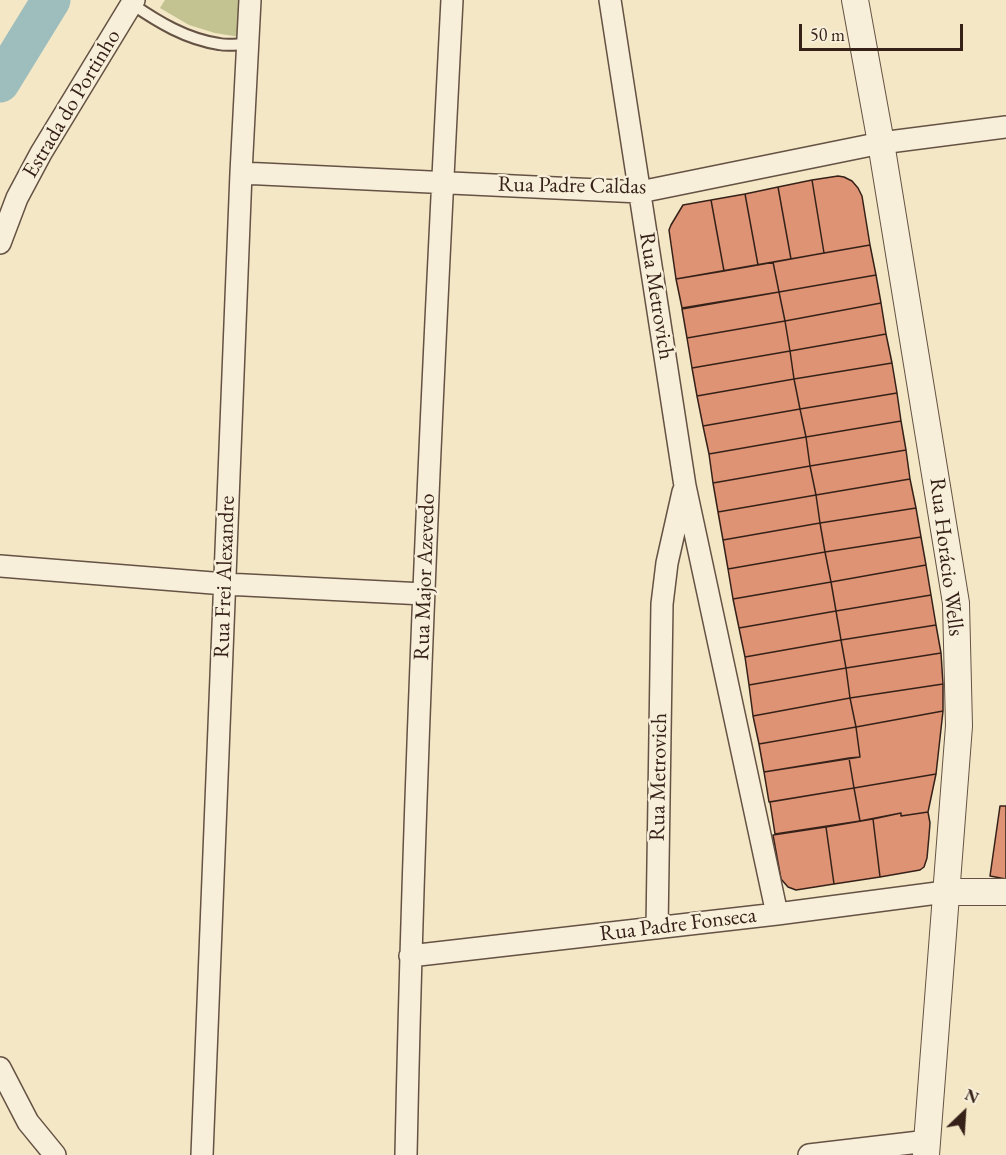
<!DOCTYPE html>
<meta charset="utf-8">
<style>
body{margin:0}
#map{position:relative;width:1006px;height:1155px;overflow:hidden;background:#f3e7c5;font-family:"EB Garamond",serif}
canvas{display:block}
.north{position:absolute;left:934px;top:1083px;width:60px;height:60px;-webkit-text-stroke:4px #f7efd9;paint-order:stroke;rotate:25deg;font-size:16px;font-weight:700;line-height:24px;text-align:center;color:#362119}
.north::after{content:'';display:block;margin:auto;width:21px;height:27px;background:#362119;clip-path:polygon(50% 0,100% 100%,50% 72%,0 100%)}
.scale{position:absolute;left:799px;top:24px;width:164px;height:27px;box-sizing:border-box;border:3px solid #362119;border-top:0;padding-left:8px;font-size:18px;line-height:21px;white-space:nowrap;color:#362119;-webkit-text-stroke:4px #f7efd9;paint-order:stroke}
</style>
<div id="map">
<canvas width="1006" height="1155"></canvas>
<div class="north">N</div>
<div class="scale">50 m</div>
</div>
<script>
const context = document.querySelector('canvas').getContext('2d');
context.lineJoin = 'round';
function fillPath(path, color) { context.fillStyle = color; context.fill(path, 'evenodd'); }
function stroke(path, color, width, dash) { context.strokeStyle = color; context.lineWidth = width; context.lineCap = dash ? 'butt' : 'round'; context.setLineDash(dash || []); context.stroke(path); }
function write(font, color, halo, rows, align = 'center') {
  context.font = font + ' "EB Garamond",serif'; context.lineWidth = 5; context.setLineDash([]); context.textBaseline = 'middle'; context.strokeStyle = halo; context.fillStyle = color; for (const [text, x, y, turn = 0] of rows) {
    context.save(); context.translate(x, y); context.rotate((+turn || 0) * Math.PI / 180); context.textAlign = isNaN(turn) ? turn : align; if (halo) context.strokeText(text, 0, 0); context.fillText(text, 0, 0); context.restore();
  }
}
fillPath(new Path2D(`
 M165,0H243L240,37L215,33L189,25L160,8Z`), '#c2c390');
stroke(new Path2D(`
 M0,83L51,0`), '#9ebebd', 39);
const building = new Path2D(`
 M838,176L844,177L852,181L858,188L862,196L870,245L824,253L812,180Z
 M812,180L824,253L791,259L778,187Z
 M778,187L791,259L758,265L745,194Z
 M745,194L758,265L724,271L711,200Z
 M711,200L724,271L676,279L669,230L671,225L683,205Z
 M870,245L876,275L779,292L773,262Z
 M773,262L779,292L682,308L676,279Z
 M876,275L881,303L785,321L779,292Z
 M779,292L785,321L687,338L682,309Z
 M881,303L886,334L790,351L785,321Z
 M785,321L790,351L692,368L687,338Z
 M886,334L892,363L794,379L790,351Z
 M790,351L794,379L697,396L692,368Z
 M892,363L897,393L800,409L794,379Z
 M794,379L800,409L703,426L697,396Z
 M897,393L901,421L806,437L800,409Z
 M800,409L806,437L709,454L703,426Z
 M901,421L906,450L810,466L806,437Z
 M806,437L810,466L713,483L709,454Z
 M906,450L910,479L816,495L810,466Z
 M810,466L816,495L718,512L713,483Z
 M910,479L916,508L820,523L816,495Z
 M816,495L820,523L723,540L718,512Z
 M916,508L921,537L825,552L820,523Z
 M820,523L825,552L728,569L723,540Z
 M921,537L926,565L831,582L825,552Z
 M825,552L831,582L733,599L728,569Z
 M926,565L931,595L836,611L831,582Z
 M831,582L836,611L739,628L733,599Z
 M931,595L936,625L841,640L836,611Z
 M836,611L841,640L745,657L739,628Z
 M936,625L941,653L846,668L841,640Z
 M841,640L846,668L749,685L745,657Z
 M941,653L943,684L850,698L846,668Z
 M846,668L850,698L753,716L749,685Z
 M943,684V711L856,727L850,698Z
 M850,698L856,727L759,744L753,716Z
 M943,711L936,774L854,788L849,758L860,757L856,727Z
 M856,727L860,757L764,772L759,744Z
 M849,758L854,788L769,802L764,772Z
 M936,774L928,812L901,816V813L860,821L854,788Z
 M854,788L860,821L775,834L770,802Z
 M1000,806H1006V879L990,876Z
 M928,812L930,823L929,836L927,858L924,867L920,870L880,877L873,819L901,813V816Z
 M873,819L880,877L834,884L826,827Z
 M826,827L834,884L796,890L788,887L781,879L773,835Z`);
fillPath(building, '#dd9374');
stroke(building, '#362119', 1.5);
const service = new Path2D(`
 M132,4C158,22 186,39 219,44C228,46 238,44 248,44`);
const minor = new Path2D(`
 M610,0L685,486L777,914
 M241,173L640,192L881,143L1006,127
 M0,243L17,198L41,153L134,0
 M0,566L225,584L424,594
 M657,928L662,604L667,563L683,492
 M410,956L777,914L945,892
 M0,1068L28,1122L55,1155
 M202,1155L241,173L250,0
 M406,1155C414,770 432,385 452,0
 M809,1155L928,1141`);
const tertiary = new Path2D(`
 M855,0L881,143L956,603L959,726L926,1155
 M945,892H1006`);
stroke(service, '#655244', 14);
stroke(minor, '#655244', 24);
stroke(tertiary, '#655244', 28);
stroke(service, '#f7efd9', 10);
stroke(minor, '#f7efd9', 21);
stroke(tertiary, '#f7efd9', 26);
write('22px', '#362119', '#f7efd9', [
 ["Estrada do Portinho",72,104,-59],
 ["Rua Padre Caldas",572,186,1],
 ["Rua Metrovich",656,296,81],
 ["Rua Horácio Wells",946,557,83],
 ["Rua Frei Alexandre",225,577,-88],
 ["Rua Major Azevedo",425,577,-88],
 ["Rua Metrovich",659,777,-89],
 ["Rua Padre Fonseca",678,925,-7]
]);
</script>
